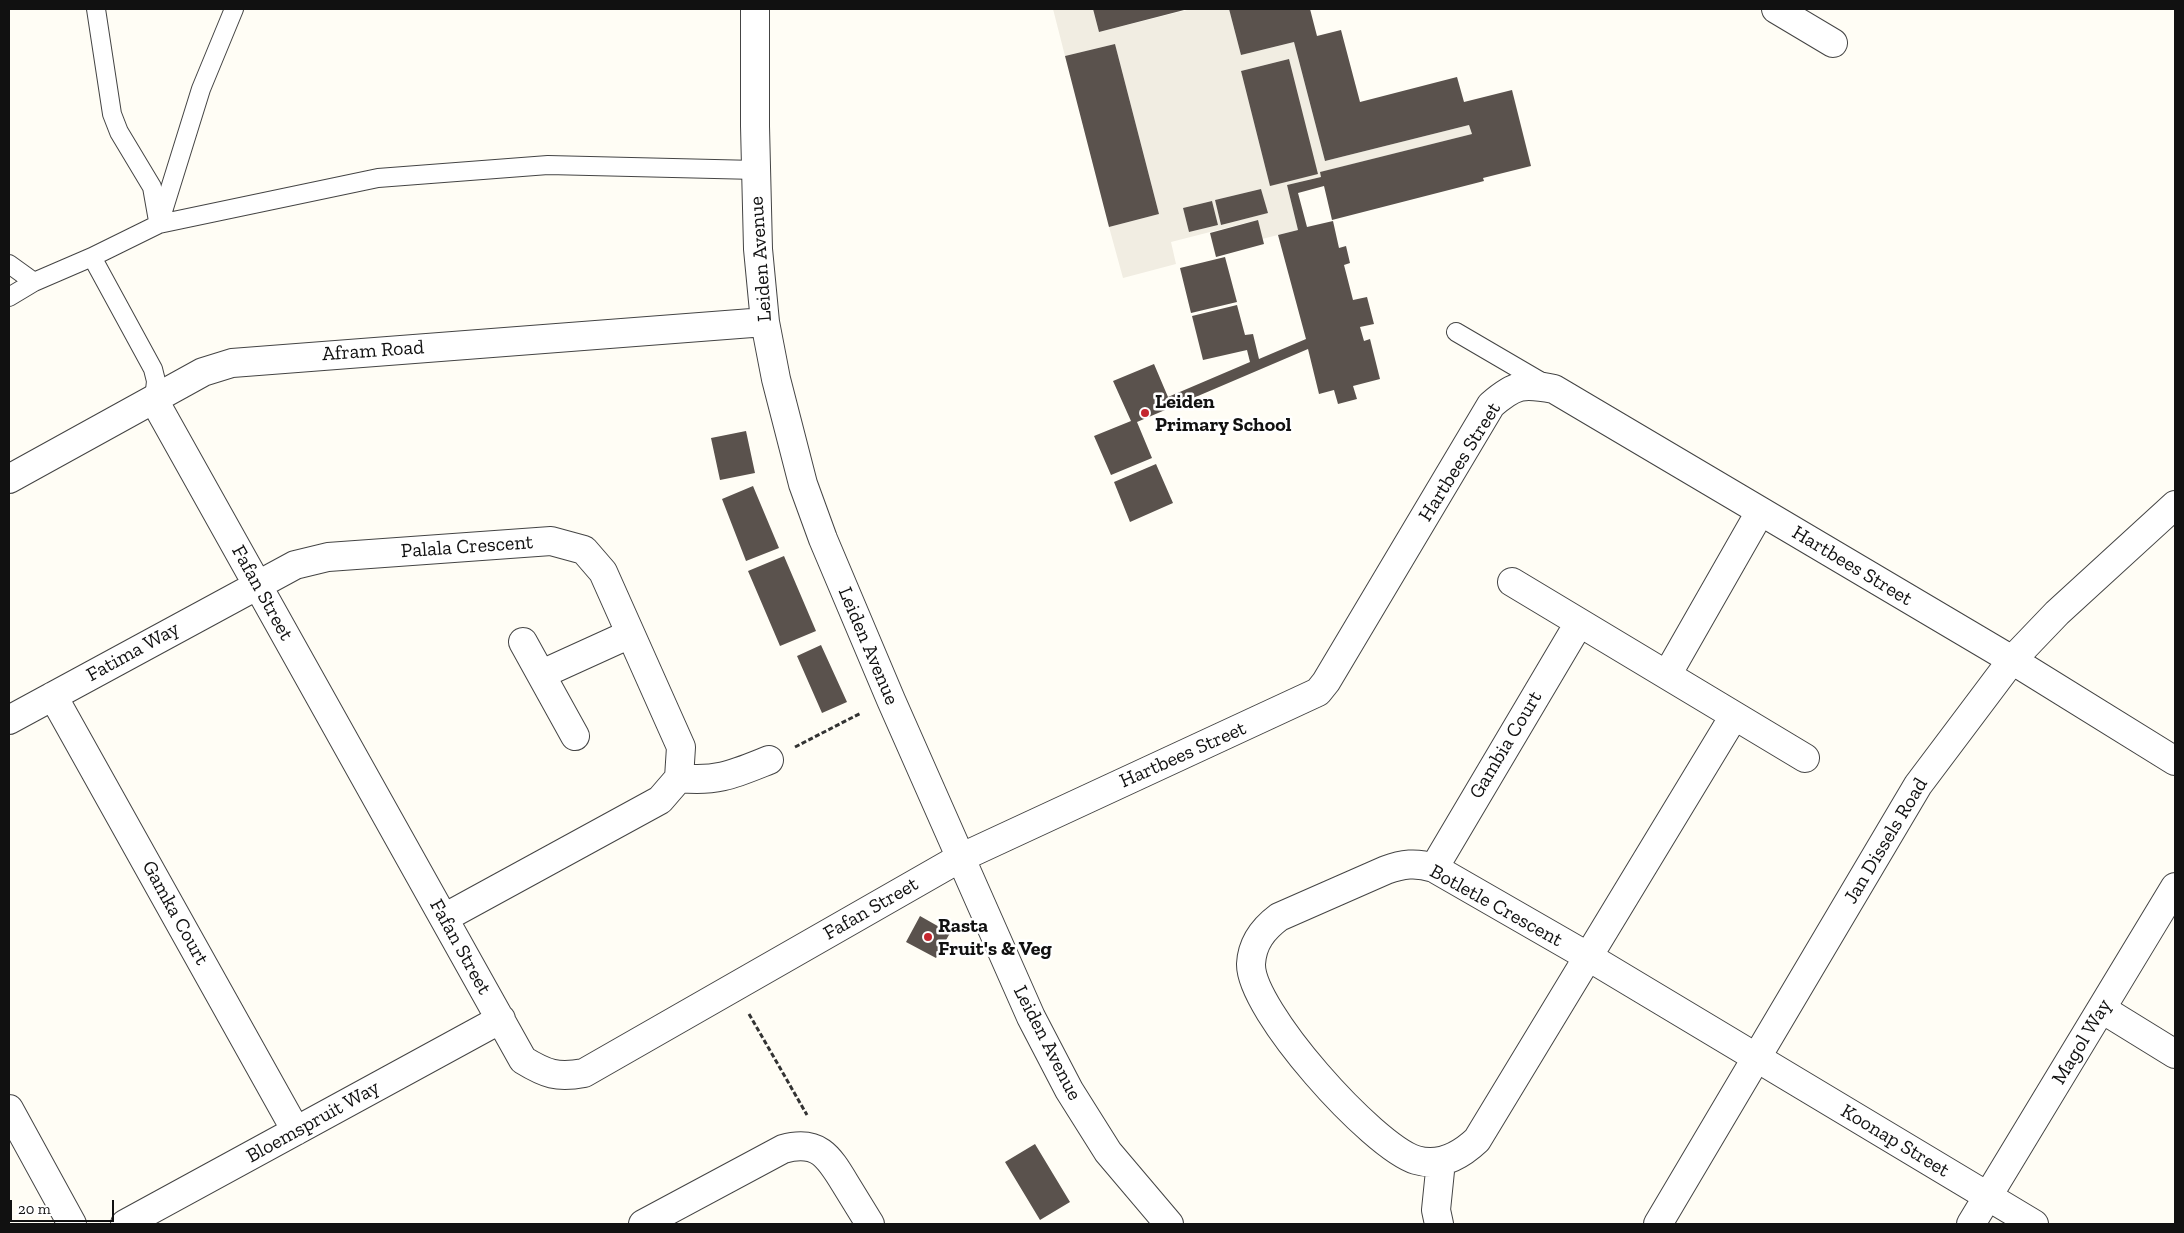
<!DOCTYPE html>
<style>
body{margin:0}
#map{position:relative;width:2184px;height:1233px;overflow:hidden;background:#fffdf5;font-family:"Zilla Slab",serif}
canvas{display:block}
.frame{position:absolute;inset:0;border:10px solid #111;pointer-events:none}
.scale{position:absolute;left:10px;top:1200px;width:104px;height:22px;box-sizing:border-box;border:2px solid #111;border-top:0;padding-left:6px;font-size:15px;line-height:18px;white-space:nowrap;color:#111;-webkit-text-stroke:4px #fff;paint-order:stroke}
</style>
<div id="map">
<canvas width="2184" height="1233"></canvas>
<div class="frame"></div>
<div class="scale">20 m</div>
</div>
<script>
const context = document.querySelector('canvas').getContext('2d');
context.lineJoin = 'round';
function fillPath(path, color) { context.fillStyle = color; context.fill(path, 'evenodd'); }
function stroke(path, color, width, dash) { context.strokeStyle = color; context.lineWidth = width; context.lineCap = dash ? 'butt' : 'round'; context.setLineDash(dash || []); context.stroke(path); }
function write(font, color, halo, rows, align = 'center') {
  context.font = font + ' "Zilla Slab",serif'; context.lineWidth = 5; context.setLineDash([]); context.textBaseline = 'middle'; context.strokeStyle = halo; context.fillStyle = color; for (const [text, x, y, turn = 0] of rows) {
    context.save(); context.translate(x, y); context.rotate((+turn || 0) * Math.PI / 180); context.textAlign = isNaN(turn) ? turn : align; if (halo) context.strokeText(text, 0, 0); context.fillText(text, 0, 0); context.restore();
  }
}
fillPath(new Path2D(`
 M1053,9H1093L1099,32L1191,9H1229L1241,55L1294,42L1325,161L1469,125L1472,134L1321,172V177L1287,185L1298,230L1262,239L1257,220L1171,242L1176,264L1123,278L1109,227L1159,214L1115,44L1065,56ZM1289,59L1270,185L1241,71ZM1261,189L1267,213L1221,225L1215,200ZM1212,201L1218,225L1189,232L1183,208Z`), '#f1ede2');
fillPath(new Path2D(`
 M1093,9H1188L1099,32Z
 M1229,9H1310L1317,36L1341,30L1360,102L1457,77L1464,102L1512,90L1531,166L1483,178L1484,181L1332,220L1324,186L1298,193L1307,227L1333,221L1339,248L1346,246L1350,263L1344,265L1353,300L1367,297L1374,324L1360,327L1364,341L1370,339L1380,379L1353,386L1357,399L1338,404L1334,390L1319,394L1308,349L1137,422L1152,458L1111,475L1094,436L1131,421L1113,381L1154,364L1168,397L1250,362L1247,350L1203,360L1192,316L1237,305L1245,335L1253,334L1259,359L1306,339L1278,235L1298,230L1287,185L1321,177L1320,172L1472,134L1469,125L1325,161L1294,42L1241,55Z
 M1115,44L1159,214L1109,227L1065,56Z
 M1289,59L1318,174L1270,186L1241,71Z
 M1261,189L1268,213L1221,225L1215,200Z
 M1212,201L1218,225L1189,232L1183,208Z
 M1258,220L1264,244L1216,257L1210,233Z
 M1225,257L1237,302L1191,313L1180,268Z
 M746,431L755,473L720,480L711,438Z
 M1156,464L1173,503L1130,522L1114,482Z
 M753,486L779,548L746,561L722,499Z
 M784,556L816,631L780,646L748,571Z
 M821,645L847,702L822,713L797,656Z
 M920,916L950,933L936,958L906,942Z
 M1035,1144L1070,1202L1040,1220L1005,1162Z`), '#5a524d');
const service = new Path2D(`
 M96,9L112,114L119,132L152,187L158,221
 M159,224L201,89L234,9
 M92,257L159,224L378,178L548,165L756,170
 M9,264L34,282
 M9,297L34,282L92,257L153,369L156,381L154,400
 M1456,332L1545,384`);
const minor = new Path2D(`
 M755,9V126L758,249L765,322L776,379L803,484L823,539L891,700L1031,1017L1069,1090L1108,1152L1169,1224
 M1776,9L1833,43
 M154,400L523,1060C546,1074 557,1078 584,1073L960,858L1318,692L1326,682L1491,405C1515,384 1523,383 1554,389L2012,660L2175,761
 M9,479L203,372L232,363L765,322
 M1512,582L1805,758
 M523,642L575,736
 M542,674L630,634
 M1667,675L1760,512
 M53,696L296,1131
 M1734,716L1477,1140C1460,1156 1439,1167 1416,1160C1372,1146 1250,1010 1251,964C1252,943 1263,929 1279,917L1386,870C1402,864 1416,862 1434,868L1587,956L2034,1224
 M9,720L295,565L328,557L551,541L584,550L603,572L681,747L679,778L660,800L444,918
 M679,778C718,782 734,774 769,760
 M1434,868L1579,623
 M2102,1009L2175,1054
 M9,1109L72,1224
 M125,1224L501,1019
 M643,1224L783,1149C819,1139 829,1157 846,1185C854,1198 862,1211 870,1224
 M1439,1224L1436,1210L1441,1161
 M1971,1224L2175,887`);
const tertiary = new Path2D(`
 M1658,1224L1918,785L2012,660L2057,613L2175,505`);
stroke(service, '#444', 20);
stroke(minor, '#444', 30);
stroke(tertiary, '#444', 30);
stroke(new Path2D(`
 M795,747L861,713
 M749,1014L807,1115`), '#333', 3, [5, 2.5]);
stroke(service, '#fff', 18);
stroke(minor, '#fff', 28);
stroke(tertiary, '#fff', 28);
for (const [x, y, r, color] of [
 [1145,413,5,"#c4262e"],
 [928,937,5,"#c4262e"]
]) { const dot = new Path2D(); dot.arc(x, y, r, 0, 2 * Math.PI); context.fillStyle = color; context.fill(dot); stroke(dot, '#fff', 2); }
write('20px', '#111', '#fff', [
 ["Leiden Avenue",761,259,-94],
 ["Afram Road",373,351,-4],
 ["Hartbees Street",1460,462,-58],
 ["Palala Crescent",467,547,-4],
 ["Hartbees Street",1852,566,31],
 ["Fafan Street",262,593,61],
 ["Leiden Avenue",868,646,67],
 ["Fatima Way",133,652,-29],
 ["Gambia Court",1506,745,-59],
 ["Hartbees Street",1183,755,-24],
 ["Jan Dissels Road",1886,841,-59],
 ["Botletle Crescent",1496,906,29],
 ["Fafan Street",871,909,-30],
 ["Gamka Court",175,913,61],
 ["Fafan Street",460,947,61],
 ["Magol Way",2082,1042,-59],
 ["Leiden Avenue",1047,1043,63],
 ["Bloemspruit Way",313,1122,-29],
 ["Koonap Street",1895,1141,31]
]);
write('bold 20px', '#111', '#fff', [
 ["Leiden",1155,402],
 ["Primary School",1155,425],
 ["Rasta",938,926],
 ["Fruit's & Veg",938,949]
], 'left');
</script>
